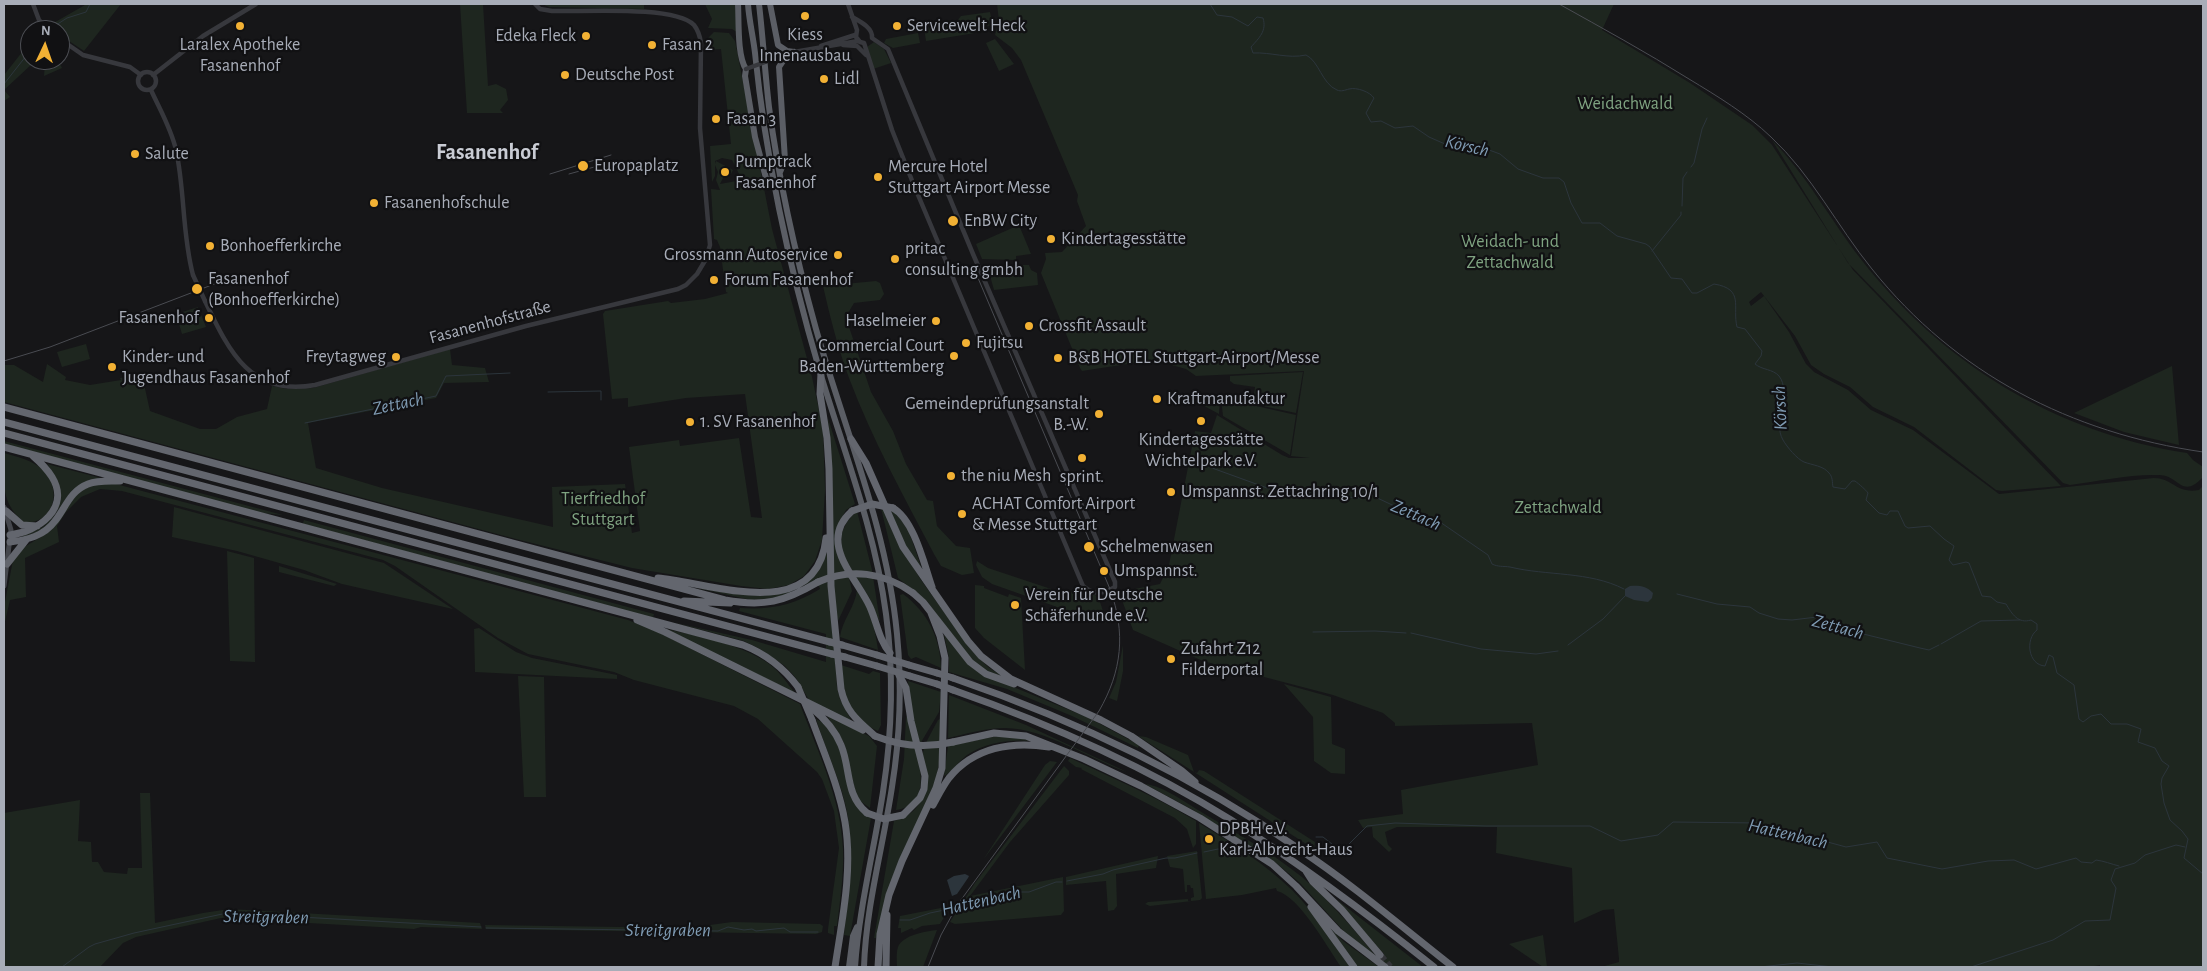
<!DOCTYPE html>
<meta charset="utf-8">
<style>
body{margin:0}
#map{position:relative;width:2207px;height:971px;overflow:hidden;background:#161618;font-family:"Alegreya Sans",sans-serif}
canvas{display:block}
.frame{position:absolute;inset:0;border:5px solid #a8adb8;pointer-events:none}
.north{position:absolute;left:20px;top:20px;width:50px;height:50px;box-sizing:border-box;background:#111113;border:1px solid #4d4f55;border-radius:50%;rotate:3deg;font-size:14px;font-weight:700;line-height:20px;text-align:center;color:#a8adb8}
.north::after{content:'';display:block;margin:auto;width:18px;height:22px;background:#f2b134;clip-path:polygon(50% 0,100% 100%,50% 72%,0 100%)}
</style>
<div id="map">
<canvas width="2207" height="971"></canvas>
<div class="frame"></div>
<div class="north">N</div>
</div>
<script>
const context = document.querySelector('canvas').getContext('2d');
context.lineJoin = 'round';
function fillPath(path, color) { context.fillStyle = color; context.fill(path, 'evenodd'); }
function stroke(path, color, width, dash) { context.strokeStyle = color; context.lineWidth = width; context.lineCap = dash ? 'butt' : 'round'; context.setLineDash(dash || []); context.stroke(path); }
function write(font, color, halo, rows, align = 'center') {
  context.font = font + ' "Alegreya Sans",sans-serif'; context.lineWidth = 4.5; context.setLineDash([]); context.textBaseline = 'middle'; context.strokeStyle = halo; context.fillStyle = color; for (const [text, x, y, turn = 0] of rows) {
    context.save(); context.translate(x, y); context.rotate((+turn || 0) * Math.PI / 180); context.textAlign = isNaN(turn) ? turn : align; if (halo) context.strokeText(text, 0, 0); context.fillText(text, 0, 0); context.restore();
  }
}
fillPath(new Path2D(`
 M85,4H121L84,51L60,35V30H55L50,25L85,5Z
 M460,4H483L488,86L496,84L506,89L508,100L500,110L503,113H467Z
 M542,4H644V9L549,7Z
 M705,4H736L737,32L732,29L708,28L712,19Z
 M997,4H1614L1602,30L1690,83L1752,125L1772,145L1853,270L2061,486L2002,491L1996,490L1914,427L1873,407L1850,387L1824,374L1811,365L1795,336L1761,292L1749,302L1751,306L1764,296L1789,332L1806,364L1814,372L1848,390L1871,410L1913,430L1999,494L2154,478C2173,478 2176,494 2199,490L2203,486V967H2100V965L2089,967H1601L1619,962V959L1614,909L1603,910L1574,923L1572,868L1496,853L1497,827H1397L1385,832L1388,845L1392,849L1389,852L1373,837L1372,827L1363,828L1358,820L1403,814L1401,790L1538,765L1532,723L1395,726V723L1383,713L1333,695L1203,661L1133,630L1119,592L1160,584L1169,565L1195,431L1211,433L1217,415L1282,455L1289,458H1310L1291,456L1304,371L1196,376L1186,369L1153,360L1082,371L1080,368L1041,273L1046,259L1045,253L1062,252L1086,226L1077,201L1078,195L1021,60L1012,48L995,35L999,21Z
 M990,12L991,17H995L992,27L983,24L975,33L926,41L924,28L957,21L961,16Z
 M714,32L729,33L735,41L772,229L812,377L823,429L825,490L822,540L815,561L804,576L789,585L768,589L741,586L632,568L516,539L4,402V365H14L43,382L47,364L66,377L65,380L90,385L121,380L120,378L142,375L150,411L200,429H216L237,417L267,409L272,386L287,389L313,388L450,349L452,365L485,368L489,382L444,383L436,398L308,423L316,468L382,488L553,527L552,487L625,484L632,533L640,531L629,447L679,440L680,446L739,438L751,517L762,518L745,394L686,398L628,407V398L612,399L603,314L605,311L668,301L671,303L705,299L728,293L726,292L720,247L717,240L714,239L711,189L720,190L716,180L718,172L715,165V176L712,182L710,146L731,144L721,49L707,50L705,41ZM722,158L732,160L742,180L720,184L725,174H731L733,170L716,161L715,164V161Z
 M918,33L920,43L893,48L884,43L886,39Z
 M995,39L1014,64L999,71L986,43Z
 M30,42V60H58L62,68L44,76L45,64H32L4,90L10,97L4,101V75Z
 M874,42L884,49L891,63L873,69L867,47Z
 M1772,140C1807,176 1830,219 1860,258C1941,363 2056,433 2187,453L2193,460L2203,467V477C2182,500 2179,475 2159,475C2130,474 2099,481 2070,485L2063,483L1848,263Z
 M1019,225L1031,254L1016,256V260L982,259L976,244Z
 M1019,265H1029L1031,270L1037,273L1038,285L994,290L989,272Z
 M876,281L880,283L884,294L880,300L854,303L848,313V324L871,392L893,431L906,464L927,500L933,501L937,526L956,546L970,548L974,573L962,575L941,566L934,554C904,497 872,439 849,378C838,348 830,317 823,286Z
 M198,307L206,327L182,334L176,314Z
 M86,344L90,359L62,367L57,352Z
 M2172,366L2179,445L2124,432L2074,413Z
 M1303,372L1296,413L1253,404L1255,387L1234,384L1230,381V376Z
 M1198,392L1220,398L1219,414L1195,401Z
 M1221,398L1296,415L1290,455L1223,416Z
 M828,418L855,504L846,510L837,527L852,591L838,621L834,603L832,470Z
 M4,441L283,515L260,513L4,444Z
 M4,453C18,457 32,460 43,470C63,489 54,523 25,523C0,503 4,483 4,453Z
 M47,464L101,478L78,486L67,497L48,525L37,532L20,538C26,533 37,531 44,526C64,510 61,482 47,464Z
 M112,483L628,620L658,632L800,704C817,750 841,798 843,849C844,875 840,901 837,926H834V935L828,933V929L839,848L834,811L822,779L817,772L758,719L734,706L634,680L614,672L528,654L498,638L395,566L383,560L122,491L100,489L81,497L66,512L57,526L59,542L25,558L26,597L10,600L4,626V607L13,560L21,549L49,532L78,492L96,484Z
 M878,496L897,541L921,580L971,650L988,667L1002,676L988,672L970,659L927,601L898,578Z
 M174,507L384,563L453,609L342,584L304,570L237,551L172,537Z
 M892,510L906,523L924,575L912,558L889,512Z
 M857,511L872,570L880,622C876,615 873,605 869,597C852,567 823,542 857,511Z
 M304,520L654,614L653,618L296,522L303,523Z
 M227,551L254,558L255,662L230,661Z
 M827,553L837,687L840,699L852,722L809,700L796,678L785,666L760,649L744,641L672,622L752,640L826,662V634L739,611L740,608C771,610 794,605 820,589L817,579L779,598L751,600L696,588C743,594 785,609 820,566C823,562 824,557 827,553Z
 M977,561L988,568L1063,593L1083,591L1098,596L1107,623L1091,619L992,584L982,577L976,565Z
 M279,566L337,584L334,586L279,572Z
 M975,585L984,586V588L1008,597L1009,594L1021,598L1025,670L984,638L975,628Z
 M857,589C870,608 875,628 878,650L840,637C842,620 856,606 857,589Z
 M903,594C928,613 940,637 941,668L916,657L911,659L908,655L900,595Z
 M479,628L516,652L532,658L617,675V679L475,672L474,629Z
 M664,629C694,634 750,647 773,667C781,674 788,684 795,693Z
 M944,634L989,677L1089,718L1139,745L1138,748L1072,716L1007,689L949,672V658Z
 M1123,645V671L1117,701L1109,698L1116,682Z
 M841,665L869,674L873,671L880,673L881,725L878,731L863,724L846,702Z
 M518,676L544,677L546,797H524Z
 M908,681L941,692L939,712L920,744L911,712Z
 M1284,684L1331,697L1332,744L1345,749V774L1331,773L1314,761L1313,717Z
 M949,695L1026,725L1127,772C1087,758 1047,729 1005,728C986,728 966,734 948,738Z
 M826,714L869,736L877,746L870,808L860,801L856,794L844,743Z
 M906,716C911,722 912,733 914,741C920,765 932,805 896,810L904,759Z
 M816,719C851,733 845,809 871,818L850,936L844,935C848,896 854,856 848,817C842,783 826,751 816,719Z
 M940,719V757L936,780L891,881L876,938H874L894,821C936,807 918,784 923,753C925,742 933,730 938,720Z
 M1002,735L1035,741C1012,739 986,742 967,755C959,761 952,772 944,776L948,746Z
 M1138,736L1146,737L1188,755L1194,772L1197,773L1199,770L1204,771L1315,842L1314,849Z
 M1070,758C1113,778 1156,797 1196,821V844L1193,848L1187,829L1175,818L1081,769L1082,768L1076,767L1068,761Z
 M1050,761L1057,762L983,860L1045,765Z
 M1064,766L1069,771V775L1010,842L970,896L1063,877L1064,911L1061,915L955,924L950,922L975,883Z
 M1145,784C1164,786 1186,803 1203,813C1236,833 1271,852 1302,877C1329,900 1352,927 1375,955L1384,954L1336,899L1423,967H1392L1372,955L1350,938L1300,883L1275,862L1193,810Z
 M140,793H150L155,923L203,913L229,909L480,923L482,929L421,927L414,929L221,918L136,937L123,943L100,967H4V813L80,800L78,841L91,842L92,862H98L104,872L127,874L128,868H142Z
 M1199,823C1232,843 1264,863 1292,890C1315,913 1332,941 1350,967H1341C1327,947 1300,897 1277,891L1276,888L1242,895L1206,899Z
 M1197,851L1202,898L1200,900L1150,906L1145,904L1148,902L1188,899V901H1191V898L1194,897L1193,888H1191L1190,885H1187V892H1185L1183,869L1170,867L1167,856Z
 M1158,856L1156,868L1116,874L1117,906L1114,910L1108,911L1106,881L1066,885V877Z
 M951,906L940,924L922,926L914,930L912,928L901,933V928H898L900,916Z
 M732,922L820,924L823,926L822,932L816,934L486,929L485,925L688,928Z
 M1328,925L1343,941L1379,967H1357Z
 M937,930L923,967H897C897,961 896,953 898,947C903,935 926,931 937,930Z
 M1543,935L1547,967H1543L1509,944Z`), '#1e261f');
fillPath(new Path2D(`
 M1630,586C1638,585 1647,586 1653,593L1652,598L1648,602L1634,600L1625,596V589Z
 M965,874L969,876L968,878L957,894L952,896L947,880L954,876Z`), '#2c353c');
stroke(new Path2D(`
 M1210,4L1217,15L1232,17L1248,26L1257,17L1263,18C1267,31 1259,38 1251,47L1253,53C1271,52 1288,59 1306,55C1319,61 1322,84 1337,90C1341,92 1345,90 1349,89C1357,87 1370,92 1374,98L1366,113L1371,122L1381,121L1395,128L1413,126L1429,137L1445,144L1464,148L1472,145L1481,147L1500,154L1518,169L1543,178H1559L1564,182L1571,203L1582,223H1600L1617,236L1646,244L1650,247L1671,278L1682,279L1692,293H1697L1714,284C1745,289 1732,307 1737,327L1745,329L1762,351L1761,356L1755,364C1762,370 1773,369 1779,376C1792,392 1772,422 1783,440C1787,447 1797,459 1804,462C1812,465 1824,466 1829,473C1833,477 1832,482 1833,487L1845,489L1852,481H1855C1859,484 1866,490 1868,493L1866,500L1879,513L1887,515L1890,511H1898L1905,526L1908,528L1930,526L1944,539L1954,546L1949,560L1953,565L1966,562L1969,563L1982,596L1991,597L1997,602L2006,604C2012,614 2018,624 2031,620L2037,624V630C2025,639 2028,665 2045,666L2049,655L2053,657L2057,673L2074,685L2079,719L2083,722L2091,716L2101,714L2111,724H2127L2141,729L2138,742L2155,748L2162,761L2169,766L2162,778L2161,784L2164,803L2170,820L2182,831L2188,839L2184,858L2203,874
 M53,27L67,18L86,12L90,4
 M4,84L30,51
 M1691,167L1694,163L1702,129L1707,118
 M1682,206L1683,178L1687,172
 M1652,251L1681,215V212
 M548,392L601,391V400
 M305,423L436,396L446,376L510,373
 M1190,460L1270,489L1346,497L1362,498L1371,495L1424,520L1440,522L1488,555L1492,564C1498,567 1503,566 1510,567C1547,576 1589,571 1624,589
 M1677,594L1717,604L1750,607L1759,613L1778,619L1792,620L1817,617L1835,627L1920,648L1929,650L1939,645
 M1313,632L1375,631L1406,633
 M1411,633L1481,649L1536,654L1558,651
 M1941,644L1981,621L2020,620
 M1568,645L1603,619L1626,595
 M1316,837H1323L1337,848L1343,850L1367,826L1395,823L1486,826H1590L1621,841L1658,835L1673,822L1758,823L1846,847L1877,842L1887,858L1942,869L1988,861L2014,860L2036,869L2076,858L2081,862L2092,863L2096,860C2104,861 2111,864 2119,866
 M1204,852L1218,849L1237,851
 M1067,881L1103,874L1113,870L1166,858H1175L1197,853
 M900,920H910L930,913L992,900L1016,892H1029L1056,882H1062
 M486,928L718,931L728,927L744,930L752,929L756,931L784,928L790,932H818
 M62,967L89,947L95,944L134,933L227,913L481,927
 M1760,967L1797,963L1833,967
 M1971,967L2053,940L2085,921L2110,920L2116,888L2111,880L2115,869L2135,863L2145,855L2176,845L2185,847`), '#2c353c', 1);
stroke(new Path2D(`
 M1380,955L1390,967`), '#333438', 7, [7, 3.5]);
stroke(new Path2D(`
 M33,4L39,20L48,30
 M848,4L857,30L856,37L860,42L864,43L892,130L913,183L1083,586C1093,595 1104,594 1115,587V582L973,254L888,49L872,38C873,28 861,22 852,17
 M60,39L83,55L130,67L141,75
 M843,45L857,46L866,55
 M821,46L855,35
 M776,58L794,52L858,41
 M138 81a9 9 0 1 1 18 0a9 9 0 1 1-18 0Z
 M153,75L203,36L256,4
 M151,90C160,110 171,128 176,150C185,191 182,234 193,275
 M205,301C229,351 250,397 315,385L526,326L678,289L686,285L697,274L706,259L710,245L700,128L701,43C700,37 698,30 694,25C674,5 582,12 552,11L540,9L535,4`), '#37383d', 4.5);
stroke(new Path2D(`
 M4,507L11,530L4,586`), '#45474d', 5);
stroke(new Path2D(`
 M738,4C739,20 737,56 746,69L745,76L755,137L766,178L774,184
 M748,4C749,20 753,36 755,53C766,161 789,267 820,372C844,452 875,530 886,614C894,673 892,733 883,792C874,850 859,908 855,967
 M759,4C763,38 765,73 769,107C779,182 796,257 816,329C845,431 887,528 897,634C902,685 900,737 892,787C883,847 866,906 864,967
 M770,4L778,45L787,51L794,52
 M780,172L785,160L779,67L785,58L794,52
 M849,967L853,936L857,927`), '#5b5e65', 6);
stroke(new Path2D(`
 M821,373L820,394L827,438L829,469L831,586L841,689C846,712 858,721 875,736
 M4,407L725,600C764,607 784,602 818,582
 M4,422L830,642
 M4,433L832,654
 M851,439L866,463L903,547L968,641L981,656L1011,679L1101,720L1131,736L1182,771L1195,782
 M4,447L743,645C766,654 783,667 798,687
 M893,508C914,520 924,564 932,587
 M6,511L22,525L37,526
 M852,511C817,542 856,577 870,607C877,623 879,640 890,653
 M10,535C38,532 71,508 52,477C47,469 40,462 33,456
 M10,542C27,540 44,536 55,521C66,507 70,491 88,484C98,480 109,481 120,481
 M7,564L26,540
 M658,578C712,583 817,625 826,538
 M913,593L923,602L970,662L986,674L1014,684
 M684,601L730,603
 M637,620L665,632L863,730
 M842,645L877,655
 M845,657L877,666
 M909,665L937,673
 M899,675L906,688L911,721L925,776L924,789L920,798L903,815
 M910,676L937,684
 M953,678C1075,720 1193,776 1299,849C1353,885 1402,927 1453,967
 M953,690C1050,724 1144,766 1231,820C1302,865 1369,915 1434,967
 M812,708C824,718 835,730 841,745C851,769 845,795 867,813
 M812,720C824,753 839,787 845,822C853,870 842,920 835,967
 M953,742L994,733L1026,736L1084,759L1141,786L1200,818L1272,864L1296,886L1338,931L1385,967
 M933,805C938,796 943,786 949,778C974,747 1012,741 1049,747
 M1306,871L1313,882L1342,910L1380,955
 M1311,907L1354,967
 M878,967L880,934L889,895L902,861L936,788L942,768L945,658L940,636L931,613
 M886,967L887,915`), '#63666e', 7);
stroke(new Path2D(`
 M1559,4C1602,28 1646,52 1689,79C1717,96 1747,114 1771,137C1812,175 1837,226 1872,269C1956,374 2071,433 2203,452
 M550,174L611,155
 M569,174L605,164
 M4,361L50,347L230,278
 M928,967L941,935L958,904L1099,711C1122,671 1126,633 1110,589L978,278`), '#4a4c52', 1);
stroke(new Path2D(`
 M746,69L776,58
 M193,275L205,301`), '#37383d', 4.5);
stroke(new Path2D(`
 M852,511L872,504L893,508
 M818,582C850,568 884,572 913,593
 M830,642L842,645
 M832,654L845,657
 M877,655L909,665
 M877,666L910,676
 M937,673L953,678
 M937,684L953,690
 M798,687L812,720
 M875,736C900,746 927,748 953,742
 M867,813L884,819L903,815`), '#63666e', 7);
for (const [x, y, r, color] of [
 [805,16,5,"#f2b134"],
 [240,26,5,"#f2b134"],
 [897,26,5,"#f2b134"],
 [586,36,5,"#f2b134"],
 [652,45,5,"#f2b134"],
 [565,75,5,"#f2b134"],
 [824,79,5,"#f2b134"],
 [716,119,5,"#f2b134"],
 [135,154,5,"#f2b134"],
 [583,166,6,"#f2b134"],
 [725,172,5,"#f2b134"],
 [878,177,5,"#f2b134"],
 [374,203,5,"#f2b134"],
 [953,221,6,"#f2b134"],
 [1051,239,5,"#f2b134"],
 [210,246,5,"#f2b134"],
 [838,255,5,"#f2b134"],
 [895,259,5,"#f2b134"],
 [714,280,5,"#f2b134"],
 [197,289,6,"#f2b134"],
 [209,318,5,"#f2b134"],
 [936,321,5,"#f2b134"],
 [1029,326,5,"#f2b134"],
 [966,343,5,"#f2b134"],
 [954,356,5,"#f2b134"],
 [396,357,5,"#f2b134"],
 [1058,358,5,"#f2b134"],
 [112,367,5,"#f2b134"],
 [1157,399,5,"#f2b134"],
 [1099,414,5,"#f2b134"],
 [1201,421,5,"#f2b134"],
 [690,422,5,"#f2b134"],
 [1082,458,5,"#f2b134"],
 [951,476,5,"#f2b134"],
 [1171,492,5,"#f2b134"],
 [962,514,5,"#f2b134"],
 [1089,547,6,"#f2b134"],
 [1104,571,5,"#f2b134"],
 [1015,605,5,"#f2b134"],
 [1171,659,5,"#f2b134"],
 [1209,839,5,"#f2b134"]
]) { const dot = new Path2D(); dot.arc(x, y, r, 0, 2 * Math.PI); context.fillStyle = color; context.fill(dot); stroke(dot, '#111113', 2); }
write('18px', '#a8adb8', '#111113', [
 ["Servicewelt Heck",907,26],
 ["Kiess",805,35,"center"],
 ["Innenausbau",805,56,"center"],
 ["Edeka Fleck",576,36,"right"],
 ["Laralex Apotheke",240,45,"center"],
 ["Fasanenhof",240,66,"center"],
 ["Fasan 2",662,45],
 ["Deutsche Post",575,75],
 ["Lidl",834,79],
 ["Fasan 3",726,119],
 ["Salute",145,154],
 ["Pumptrack",735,162],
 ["Fasanenhof",735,183],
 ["Europaplatz",594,166],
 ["Mercure Hotel",888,167],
 ["Stuttgart Airport Messe",888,188],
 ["Fasanenhofschule",384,203],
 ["EnBW City",964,221],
 ["Kindertagesstätte",1061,239],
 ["Bonhoefferkirche",220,246],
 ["pritac",905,249],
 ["consulting gmbh",905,270],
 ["Grossmann Autoservice",828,255,"right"],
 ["Fasanenhof",208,279],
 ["(Bonhoefferkirche)",208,300],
 ["Forum Fasanenhof",724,280],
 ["Fasanenhof",199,318,"right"],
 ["Haselmeier",926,321,"right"],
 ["Crossfit Assault",1039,326],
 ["Fujitsu",976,343],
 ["Commercial Court",944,346,"right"],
 ["Baden-Württemberg",944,367,"right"],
 ["Kinder- und",122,357],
 ["Jugendhaus Fasanenhof",122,378],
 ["Freytagweg",386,357,"right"],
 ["B&B HOTEL Stuttgart-Airport/Messe",1068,358],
 ["Kraftmanufaktur",1167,399],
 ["Gemeindeprüfungsanstalt",1089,404,"right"],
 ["B.-W.",1089,425,"right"],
 ["1. SV Fasanenhof",700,422],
 ["Kindertagesstätte",1201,440,"center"],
 ["Wichtelpark e.V.",1201,461,"center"],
 ["the niu Mesh",961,476],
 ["sprint.",1082,477,"center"],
 ["Umspannst. Zettachring 10/1",1181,492],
 ["ACHAT Comfort Airport",972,504],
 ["& Messe Stuttgart",972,525],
 ["Schelmenwasen",1100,547],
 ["Umspannst.",1114,571],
 ["Verein für Deutsche",1025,595],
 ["Schäferhunde e.V.",1025,616],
 ["Zufahrt Z12",1181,649],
 ["Filderportal",1181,670],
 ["DPBH e.V.",1219,829],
 ["Karl-Albrecht-Haus",1219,850]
], 'left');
write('18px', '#7fa381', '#111113', [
 ["Weidachwald",1625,104],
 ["Weidach- und",1510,242],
 ["Zettachwald",1510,263],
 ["Tierfriedhof",603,499],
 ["Stuttgart",603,520],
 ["Zettachwald",1558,508]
]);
write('18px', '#a8adb8', '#111113', [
 ["Fasanenhofstraße",490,322,-15]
]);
write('italic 19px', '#7f9bb3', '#111113', [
 ["Körsch",1467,146,13],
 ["Zettach",398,404,-12],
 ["Körsch",1780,408,-93],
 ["Zettach",1416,515,23],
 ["Zettach",1838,627,15],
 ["Hattenbach",1788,834,13],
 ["Hattenbach",981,901,-13],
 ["Streitgraben",266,917,1],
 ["Streitgraben",668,930]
]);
write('bold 22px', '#c9ccd4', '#111113', [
 ["Fasanenhof",487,152]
]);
</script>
